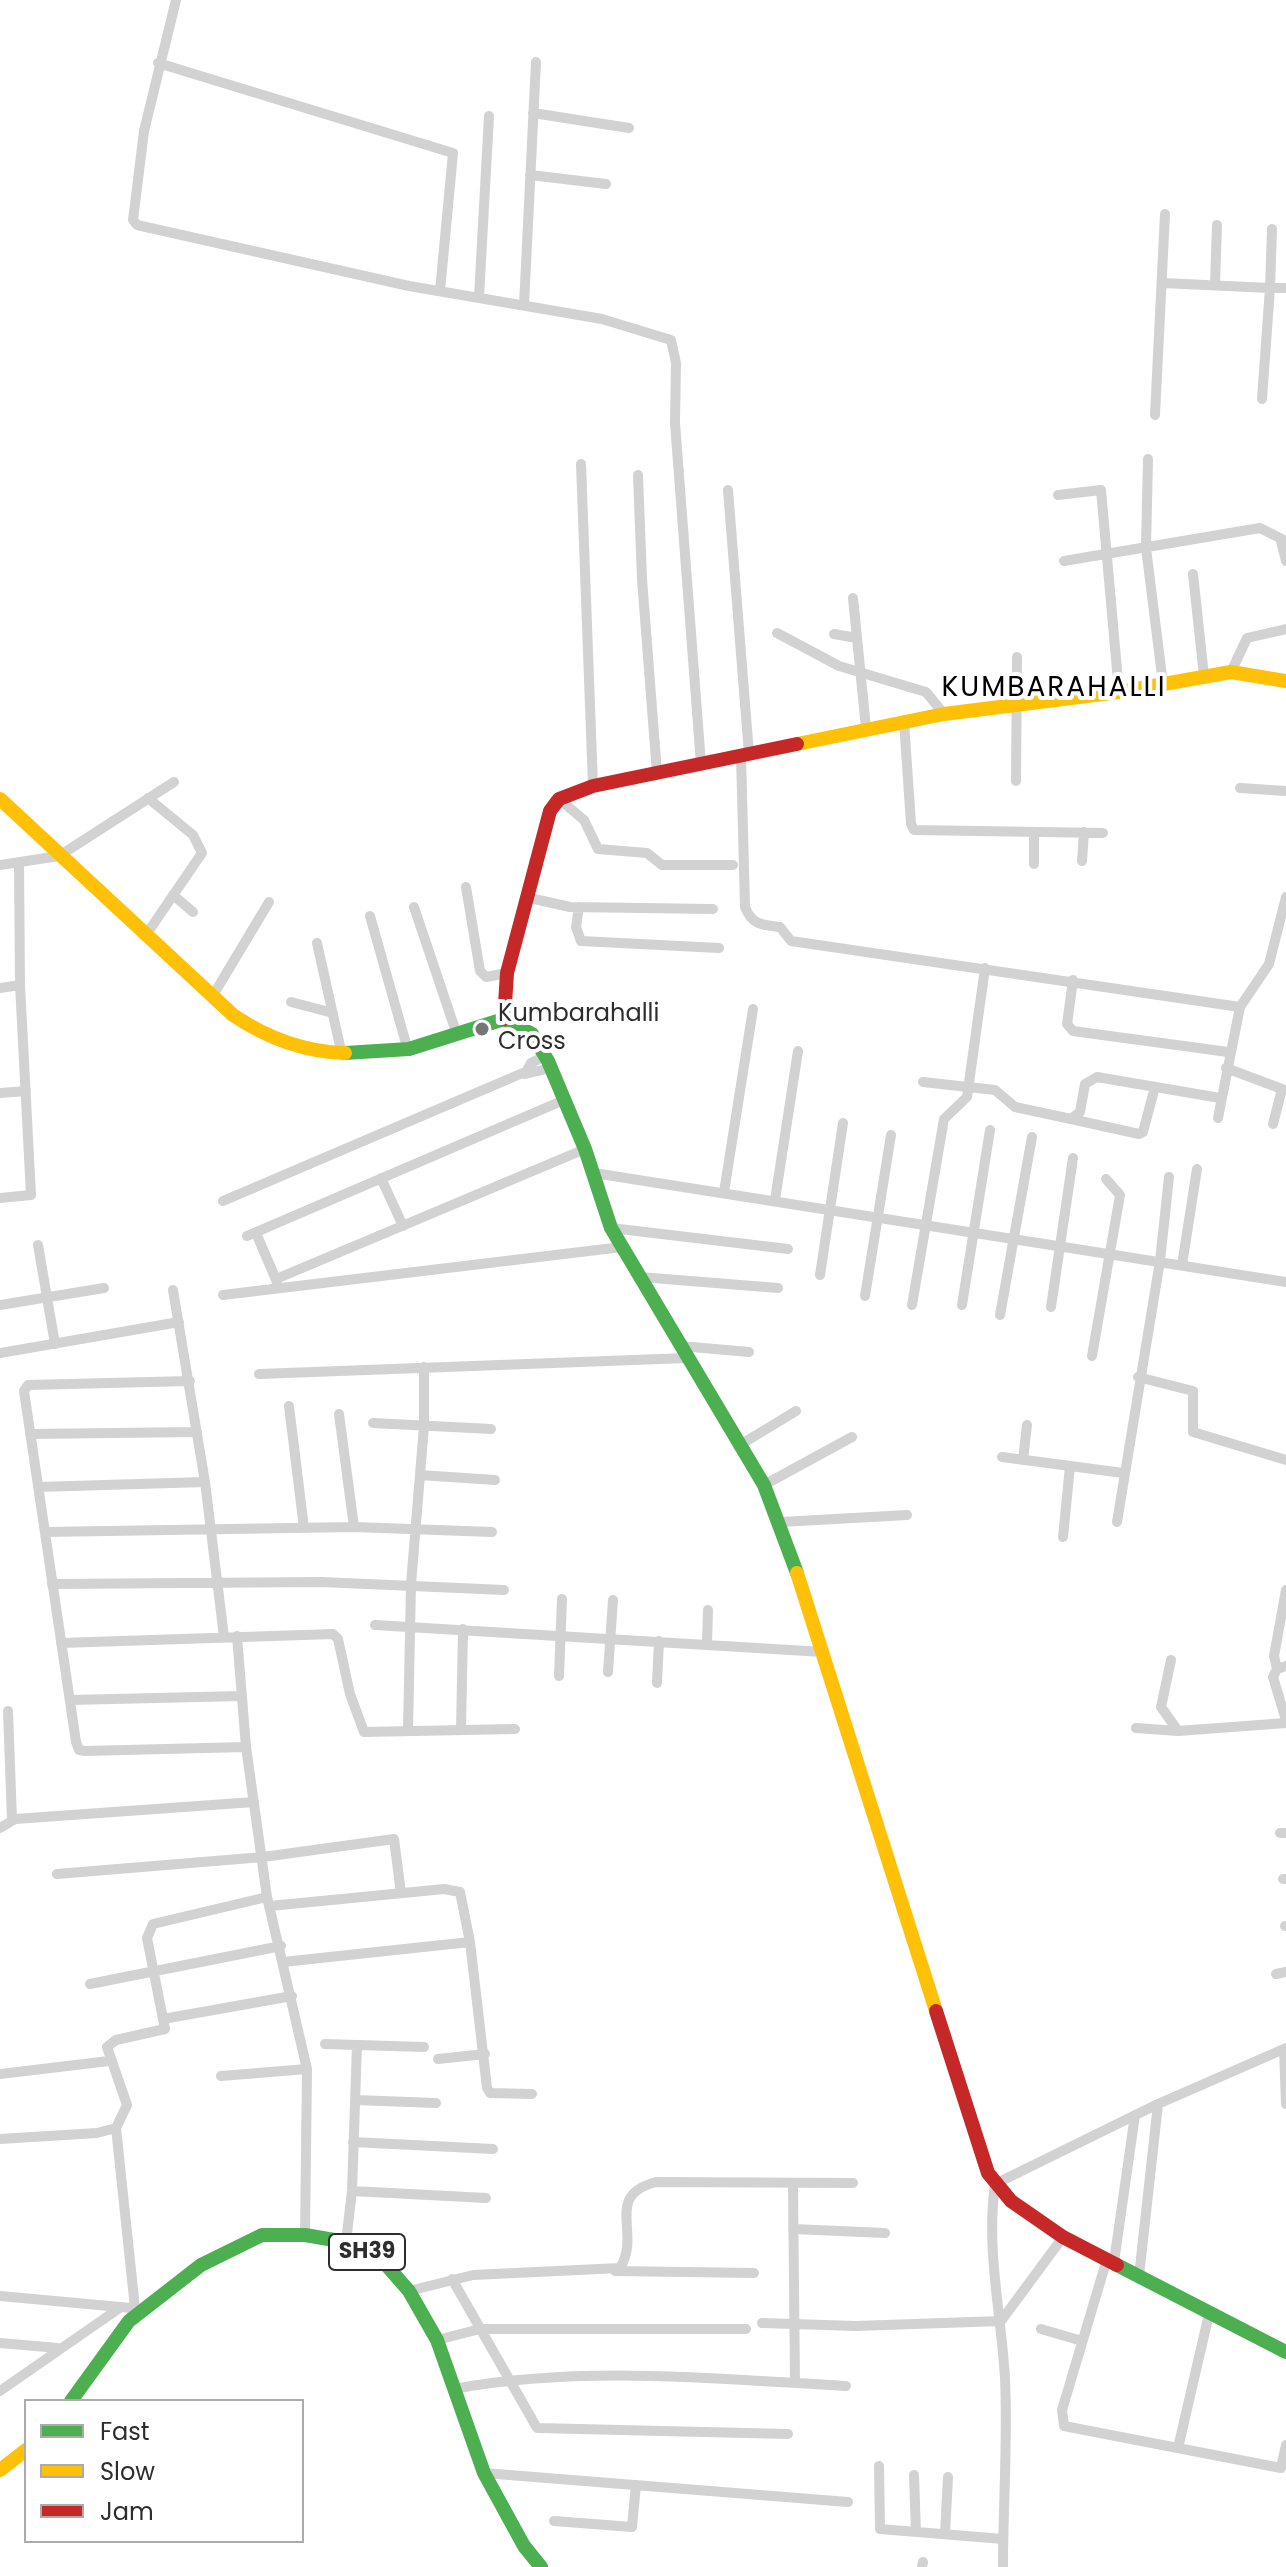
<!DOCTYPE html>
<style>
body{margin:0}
#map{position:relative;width:1286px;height:2567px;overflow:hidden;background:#fff;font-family:Poppins,sans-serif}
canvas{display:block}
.legend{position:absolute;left:24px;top:2399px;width:280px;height:144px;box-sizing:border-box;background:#fff;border:2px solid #ababab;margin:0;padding:10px 14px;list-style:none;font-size:24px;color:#2d2d2d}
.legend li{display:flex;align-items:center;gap:16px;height:40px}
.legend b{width:40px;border:2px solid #ababab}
</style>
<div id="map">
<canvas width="1286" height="2567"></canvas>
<ul class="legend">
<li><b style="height:10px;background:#4caf50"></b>Fast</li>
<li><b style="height:10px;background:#ffc107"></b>Slow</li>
<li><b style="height:10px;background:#c62828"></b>Jam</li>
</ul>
</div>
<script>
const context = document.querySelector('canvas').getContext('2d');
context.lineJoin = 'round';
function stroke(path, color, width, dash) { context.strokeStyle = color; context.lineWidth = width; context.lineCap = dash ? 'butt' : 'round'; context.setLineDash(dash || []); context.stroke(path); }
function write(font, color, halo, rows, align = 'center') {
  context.font = font + ' Poppins,sans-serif'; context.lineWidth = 8; context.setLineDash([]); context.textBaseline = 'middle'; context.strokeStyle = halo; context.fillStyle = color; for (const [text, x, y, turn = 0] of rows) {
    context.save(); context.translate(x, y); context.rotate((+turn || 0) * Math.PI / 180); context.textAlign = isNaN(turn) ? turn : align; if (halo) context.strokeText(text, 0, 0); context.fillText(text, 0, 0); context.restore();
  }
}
stroke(new Path2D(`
 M176,0L144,131L133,220L137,225L409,286L602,319L671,340L676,363L675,423L701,764
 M158,63L453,153L440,291
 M533,113L629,128
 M530,175L606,184
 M1162,283L1270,288L1272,229
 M1215,285L1217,225
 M479,297L489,116
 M524,305L536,62
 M1262,399L1270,288H1286
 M1155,415L1165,214
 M1148,459L1146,548L1163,684
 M581,464L593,786
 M638,475L642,579L657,773
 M728,490L749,754
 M1058,495L1101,490L1119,692
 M1281,541L1286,561
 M1064,561L1260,528L1286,541
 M1193,574L1204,676
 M853,598L866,728
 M777,633L839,666L926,692L944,714
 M834,634L857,638
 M1231,672L1247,638L1286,629
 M904,721L911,824L914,830L1103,833
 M741,756L745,907C752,925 762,925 780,927L791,941L1240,1007
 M1016,781L1017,657
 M1240,788L1286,791
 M559,799L584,820L598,849L647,853L662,865H733
 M1034,833V864
 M1082,861L1084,832
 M0,865L59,856L174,782
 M466,887L480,971L486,977L507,973
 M173,895L193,912
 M530,898L570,907L713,909
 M414,907L457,1035
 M579,907L576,927L581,941L719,948
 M370,916L407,1047
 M146,935L202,853L193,835L148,798
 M317,943L342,1055
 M1073,980L1067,1024L1073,1031L1228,1052
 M0,988L20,985
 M212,997L269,902
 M291,1002L333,1013
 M545,1056L531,1063L525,1074L551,1068
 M1226,1068L1282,1089L1273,1124
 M923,1082L995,1090L1015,1107L1071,1119L1080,1112L1085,1084L1097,1077L1220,1098
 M0,1093L26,1091
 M1218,1118L1240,1007L1269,964L1286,897
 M1071,1119L1139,1134L1143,1132L1155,1087
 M594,1173L1286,1282
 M381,1178L403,1226
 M724,1192L753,1009
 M0,1198L31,1195L20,985L19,863
 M775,1200L798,1051
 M223,1201L525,1072
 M611,1228L788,1249
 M256,1233L277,1282
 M247,1236L564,1100
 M38,1245L55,1344
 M1182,1265L1197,1169
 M820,1275L843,1123
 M640,1277L778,1288
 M276,1279L585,1149
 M173,1290L205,1482L224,1637
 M223,1295L622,1247
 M865,1296L891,1135
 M0,1305L104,1288
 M912,1305L944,1119L967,1097L985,968
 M962,1305L990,1130
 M1051,1307L1073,1158
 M1000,1315L1032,1137
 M680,1346L749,1352
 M0,1353L179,1322
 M1092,1356L1120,1195L1106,1179
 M259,1374L687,1358
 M1138,1377L1193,1391V1432L1286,1460
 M190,1381L28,1385L24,1391L76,1742L79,1750L85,1751L246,1747
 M289,1406L304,1528
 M339,1414L354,1527
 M373,1423L491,1429
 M30,1434L197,1432
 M740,1445L796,1411
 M1002,1457L1123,1473
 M1023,1460L1027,1425
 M420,1475L495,1480
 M764,1485L852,1437
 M38,1487L205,1482
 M781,1522L907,1515
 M1117,1522L1160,1261L1169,1177
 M45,1532L354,1527L492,1532
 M1063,1537L1070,1466
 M52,1584L321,1582L504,1590
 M375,1625L823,1652
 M237,1636L246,1747L267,1897L307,2069L305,2235
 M61,1643L333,1634L338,1639L350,1694L364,1732L515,1729
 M707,1644L708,1610
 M1171,1660L1161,1707L1178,1731
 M1286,1666L1277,1669L1273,1677L1286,1720
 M1277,1669L1274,1656L1286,1590
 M608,1672L613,1600
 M559,1676L562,1599
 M657,1683L659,1641
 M70,1700L242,1696
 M8,1711L12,1820
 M1136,1728L1178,1731L1286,1723
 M461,1730L463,1629
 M408,1731L411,1584L424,1426V1367
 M0,1828L15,1819L254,1802
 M1280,1833H1286
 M57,1874L263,1857L394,1839L401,1893
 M1283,1879H1286
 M270,1906L444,1889L460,1892L470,1942
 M1285,1926H1286
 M283,1962L470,1942L487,2088L490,2093L532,2094
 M1276,1974L1286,1972
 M90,1984L281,1946
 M163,2019L292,1996
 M325,2044L424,2047
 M1284,2049L1286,2104
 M438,2059L485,2054
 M0,2074L109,2061
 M221,2076L307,2069
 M355,2100L436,2103
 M0,2139L97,2133L116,2128
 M353,2142L493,2149
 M793,2184L795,2383
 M352,2191L486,2198
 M793,2229L885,2233
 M346,2242L352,2191L357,2045
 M1107,2259L1062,2410L1064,2426L1281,2468L1286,2445
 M1114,2262L1135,2115
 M615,2271L754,2273
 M1139,2276L1158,2104
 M452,2279L537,2428L788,2434
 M409,2291L473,2275L620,2268C642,2233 603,2196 656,2182L853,2183
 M0,2296L142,2309
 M135,2308L116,2128L127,2105L107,2047L116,2040L165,2029L147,1938L153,1924L267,1897
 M762,2323L856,2326L1001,2321L1063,2237
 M1041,2329L1082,2341
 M437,2340L480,2329H746
 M0,2343L58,2348
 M454,2389C581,2365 717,2379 846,2386
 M0,2391L121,2307
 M1178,2448L1209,2314
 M879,2466L880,2529L1003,2539
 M484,2473L848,2502
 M914,2475L916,2532
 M554,2521L632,2527L636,2485
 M945,2534L948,2477
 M922,2567L923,2562
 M1003,2567C1003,2504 1008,2441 1005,2378C1001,2312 986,2250 995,2184L1158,2104L1286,2048`), '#d2d2d2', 10);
stroke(new Path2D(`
 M345,1053L409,1049L504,1019L532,1034L548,1061L585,1149L611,1228L764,1485L797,1573
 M1117,2265L1286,2352
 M71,2401L129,2321L201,2265L262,2235H305L346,2242L380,2258L409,2291L437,2340L484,2473L524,2546L541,2567`), '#4caf50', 14);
stroke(new Path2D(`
 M797,744L944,714L1119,692L1231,672L1286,681
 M0,799L233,1015C267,1038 304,1052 345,1053
 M797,1573L936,2011
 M0,2470L26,2450`), '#ffc107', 14);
stroke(new Path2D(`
 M504,1019L507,973L550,811L559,799L593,786L797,744
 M936,2011L988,2173L1011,2201L1063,2237L1117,2265`), '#c62828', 14);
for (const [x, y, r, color] of [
 [482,1029,8,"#767676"]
]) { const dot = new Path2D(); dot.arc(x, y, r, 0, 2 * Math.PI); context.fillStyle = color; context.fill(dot); stroke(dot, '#fff', 3); }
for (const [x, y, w] of [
 [367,2252,76]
]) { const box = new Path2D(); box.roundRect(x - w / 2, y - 18, w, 36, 6); context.fillStyle = '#fff'; context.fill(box); stroke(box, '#2d2d2d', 2); }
write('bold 22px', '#2d2d2d', null, [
 ["SH39",367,2252]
]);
write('24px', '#2d2d2d', '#fff', [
 ["Kumbarahalli",498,1015],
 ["Cross",498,1043]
], 'left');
context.letterSpacing = '2px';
write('28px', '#000', '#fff', [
 ["KUMBARAHALLI",1054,689]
]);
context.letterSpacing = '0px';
</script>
